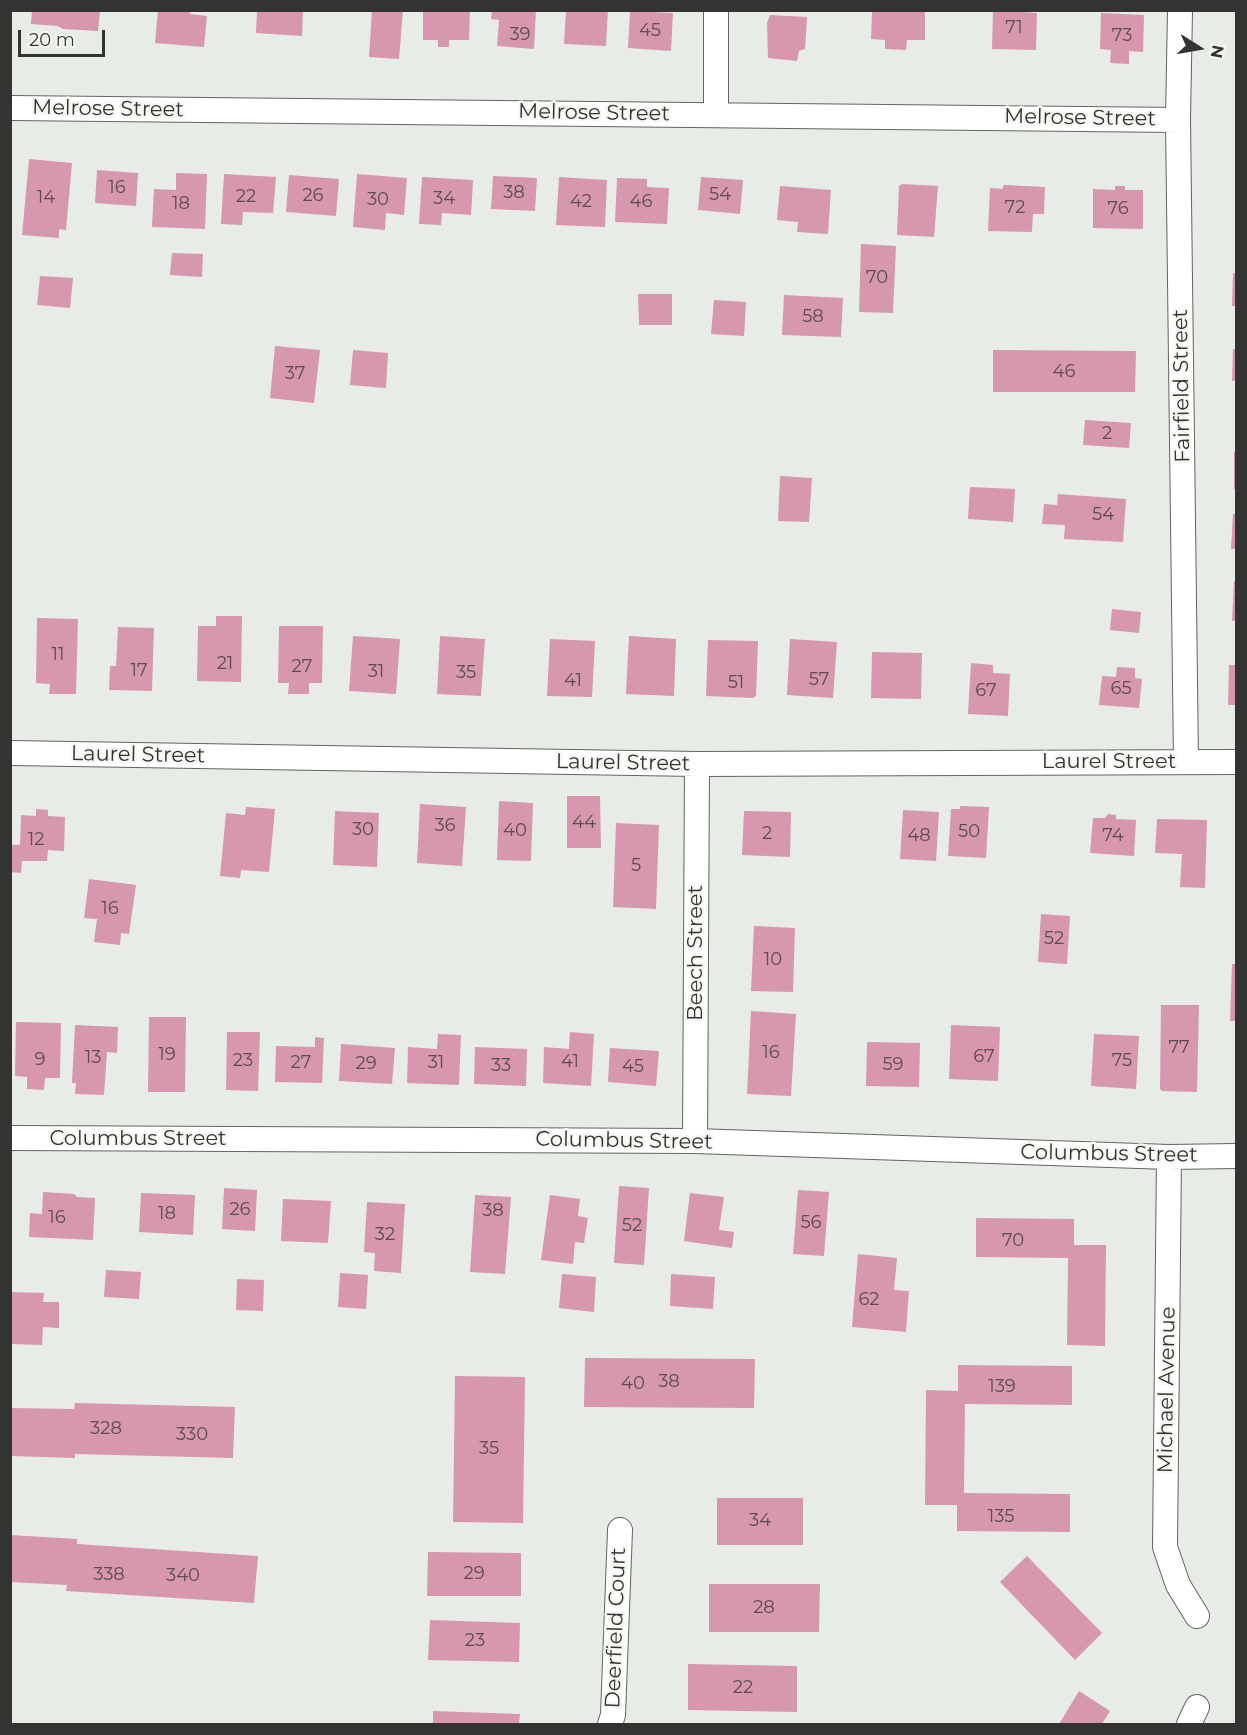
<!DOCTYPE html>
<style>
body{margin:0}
#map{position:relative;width:1247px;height:1735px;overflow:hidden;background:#e8ece6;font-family:Montserrat,sans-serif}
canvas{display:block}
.frame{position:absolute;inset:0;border:12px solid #333432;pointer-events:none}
.north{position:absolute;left:1169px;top:18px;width:60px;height:60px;-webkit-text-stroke:4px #f6f9f3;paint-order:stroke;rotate:101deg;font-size:16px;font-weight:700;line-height:24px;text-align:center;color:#333432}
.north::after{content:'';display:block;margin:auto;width:21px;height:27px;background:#333432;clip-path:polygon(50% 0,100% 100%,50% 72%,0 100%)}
.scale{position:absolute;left:18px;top:30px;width:87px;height:27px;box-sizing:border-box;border:3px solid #333432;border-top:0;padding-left:8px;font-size:18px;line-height:21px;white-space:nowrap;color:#333432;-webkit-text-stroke:4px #f6f9f3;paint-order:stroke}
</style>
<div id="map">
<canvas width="1247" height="1735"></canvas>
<div class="frame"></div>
<div class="north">N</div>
<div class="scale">20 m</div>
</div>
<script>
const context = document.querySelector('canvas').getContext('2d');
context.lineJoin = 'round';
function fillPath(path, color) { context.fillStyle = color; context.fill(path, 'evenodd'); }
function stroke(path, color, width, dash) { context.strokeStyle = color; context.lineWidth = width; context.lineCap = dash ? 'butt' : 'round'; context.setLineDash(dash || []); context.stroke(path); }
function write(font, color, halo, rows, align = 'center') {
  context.font = font + ' Montserrat,sans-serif'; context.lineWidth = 5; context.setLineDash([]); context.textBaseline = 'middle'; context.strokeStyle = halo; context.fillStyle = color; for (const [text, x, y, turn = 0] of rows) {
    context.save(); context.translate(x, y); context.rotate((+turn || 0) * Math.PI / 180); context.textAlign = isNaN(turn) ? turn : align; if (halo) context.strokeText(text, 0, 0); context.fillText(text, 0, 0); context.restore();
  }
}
fillPath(new Path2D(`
 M32,10H100L98,31L63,29L58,26L31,24Z
 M158,10H191L190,14L207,16L204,47L155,43Z
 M257,10H303L302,36L256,33Z
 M372,10H403L399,59L369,57Z
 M423,10H470L469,40H449V47H438V40H423Z
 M492,10H536L534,49L497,46L499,20L491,19Z
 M566,10H608L606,46L564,44Z
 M872,10H925V40H907L906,50L885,49V40L871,39Z
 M993,10L1037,13L1036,50L992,49Z
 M630,11L673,13L671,51L628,48Z
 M1101,13L1144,15L1143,52L1129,51V64L1110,63L1111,50L1100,49Z
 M770,15L807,17L805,49L799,51L797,61L768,58L767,23Z
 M29,159L72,163L66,230L59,229V238L22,235Z
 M97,170L138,173L136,206L95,203Z
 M176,173L207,174L205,229L152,227L154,189L176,190Z
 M224,174L276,177L273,213L243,212L242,225L221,224Z
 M357,174L407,178L404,215L386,213L385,230L353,227Z
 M289,175L339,179L336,216L286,212Z
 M493,176L537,178L535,211L491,209Z
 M422,177L473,180L471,215L442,213L441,225L419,224Z
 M559,177L607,180L605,227L556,225Z
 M701,177L743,180L740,214L698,210Z
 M617,178L647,179V187L669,188L667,224L615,222Z
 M902,184L938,186L934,237L897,235L899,186Z
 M1004,185L1045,187L1044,214H1033L1032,232L988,231L990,188L1002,189Z
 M780,186L831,190L828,234L797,232L798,222L777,220Z
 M1115,186H1125V190H1143V229L1093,228V189L1115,190Z
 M861,244L896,246L893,313L859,312Z
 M172,253L203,254L202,277L170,275Z
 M1233,273H1236V306H1232Z
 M40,276L73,278L70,308L37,305Z
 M638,294H672V325H639Z
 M784,295L843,298L841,337L782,335Z
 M714,300L746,302L744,336L711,334Z
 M275,346L320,350L314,403L270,398Z
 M1233,349H1236V381H1232Z
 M353,350L388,353L386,388L350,385Z
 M993,350L1136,351L1135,392H993Z
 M1085,420L1131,423L1129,448L1083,445Z
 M1234,452H1236V489H1234Z
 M780,476L812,478L809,522L778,521Z
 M970,487L1015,489L1013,522L968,519Z
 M1058,494L1126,499L1123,542L1064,539L1065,525L1042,524L1044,504L1057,505Z
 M1233,514H1236V549H1231Z
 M1234,581H1236V621H1232Z
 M1112,609L1141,612L1139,633L1110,630Z
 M216,616H242L241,682L197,681L198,626H216Z
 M37,618L78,619L76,694H49L50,684L36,683Z
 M279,626H323L322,683H309V694H288L289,683H278Z
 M118,627L154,628L152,691L109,690L110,666H116Z
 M353,636L400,639L396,694L349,691Z
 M440,636L485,639L481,696L437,694Z
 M629,636L676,639L674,696L626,694Z
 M550,639L595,641L592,697L547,696Z
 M790,639L837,642L833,698L787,695Z
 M708,640L758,641L756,696L753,698L706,696Z
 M872,652L922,653L921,699L871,698Z
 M971,663L993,665V673L1010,674L1008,716L968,714Z
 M1229,665H1236V705H1228Z
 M1117,667L1135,668V678L1142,679L1139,708L1099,705L1102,676L1116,677Z
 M567,796H600L601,848H567Z
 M499,801L533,803L531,861L497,860Z
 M420,804L466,807L462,866L417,863Z
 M960,806L989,807L986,858L948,856L951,809H960Z
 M246,807L275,809L269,872L241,870L240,878L220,876L226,813L245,815Z
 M36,809L48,810V816L65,817L64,851L48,850L47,861H22L21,873L10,872V845H20L21,815L36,816Z
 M903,810L939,812L936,861L900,859Z
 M335,811L379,813L377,867L333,865Z
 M744,811L791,812L790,857L742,855Z
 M1108,814L1116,815V819L1136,820L1134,856L1090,853L1093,818H1105Z
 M1157,819L1207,820L1205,888L1180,887L1182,854L1155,853Z
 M616,823L659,825L656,909L613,907Z
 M89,879L136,885L129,934L121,933L120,945L94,942L97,919L84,918Z
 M1041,914L1070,916L1067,964L1038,962Z
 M754,926L795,928L793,992L751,991Z
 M1232,964H1236V1021H1230Z
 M1161,1005H1199L1197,1092L1162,1091L1160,1089Z
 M751,1011L796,1014L791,1096L747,1094Z
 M149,1017H186L185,1092H148Z
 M16,1022L61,1023L60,1078H45L44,1090L27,1089V1077L15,1076Z
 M75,1025L118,1027L117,1053L107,1052L104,1095L75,1094L76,1083H72Z
 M951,1025L1000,1027L998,1081L949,1079Z
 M227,1032H260L258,1091L226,1090Z
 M570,1032L594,1034L591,1086L543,1083L544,1047L569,1049Z
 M438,1034L461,1035L459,1085L407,1083L408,1047L437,1049Z
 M1094,1034L1139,1036L1136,1089L1091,1086Z
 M315,1037L324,1038L322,1083L275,1082L276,1046L315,1047Z
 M867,1042L920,1043L919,1087L866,1086Z
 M341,1044L395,1048L392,1084L339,1081Z
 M475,1047L527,1049L526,1086L474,1084Z
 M610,1048L659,1051L656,1086L608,1082Z
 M619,1186L649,1188L644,1265L614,1263Z
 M224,1188L257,1190L255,1231L222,1229Z
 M798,1190L829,1192L824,1256L793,1254Z
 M43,1192L74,1194L77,1197L95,1198L93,1240L29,1237L30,1213L42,1214Z
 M141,1193L195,1195L193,1235L139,1232Z
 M690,1193L724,1197L719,1230L734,1232L732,1248L684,1241Z
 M475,1195L511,1197L505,1274L470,1272Z
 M550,1195L580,1199L578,1216L588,1218L584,1243L575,1242L573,1264L541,1260Z
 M283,1199L331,1201L328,1243L281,1241Z
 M367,1202L405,1204L401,1273L374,1271L375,1253L364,1252Z
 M976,1218L1074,1219V1245H1106L1105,1346L1067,1345L1068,1258L976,1257Z
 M858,1254L897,1258L894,1290L909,1291L906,1332L852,1327Z
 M106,1270L141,1272L139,1299L104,1297Z
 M340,1273L368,1275L366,1309L338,1307Z
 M562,1274L596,1277L594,1312L559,1308Z
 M671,1274L715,1277L713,1309L670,1306Z
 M237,1279L264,1280L263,1311L236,1310Z
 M10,1292L44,1293L43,1302H59V1328L43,1327L42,1345L10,1344Z
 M585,1358L755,1359L754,1408L584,1407Z
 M958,1365L1072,1366V1405L965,1404L964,1493L1070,1494V1532L957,1531V1505H925L926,1390L958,1391Z
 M455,1376L525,1377L523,1523L453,1522Z
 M75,1403L235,1407L233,1458L75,1454V1458L10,1456V1408L74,1409Z
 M717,1498H803V1545H717Z
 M10,1535L77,1539V1544L258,1556L254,1603L66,1591L67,1585L10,1582Z
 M428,1552L521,1553V1596H427Z
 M1027,1556L1102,1633L1075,1660L1000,1582Z
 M709,1584H820L819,1632H709Z
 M430,1620L520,1623L519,1662L428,1660Z
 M688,1664L797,1666V1712L688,1710Z
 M1079,1691L1110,1711L1102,1724H1059Z
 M433,1711L520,1714L519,1724H433Z`), '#d697af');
const street = new Path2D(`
 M1180,10L1178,120L1186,762
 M10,108L1178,120
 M716,114V10
 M10,753L697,764L1236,762
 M10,1138L695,1141L1169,1157L1236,1156
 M695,1141L697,764
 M1169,1157L1165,1547L1178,1585L1197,1616
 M610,1724L613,1715L620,1530
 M1189,1724L1197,1707`);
stroke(street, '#616460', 26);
stroke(street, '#fff', 24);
write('18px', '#5c4d51', null, [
 ["71",1014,28],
 ["45",650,31],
 ["39",520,35],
 ["73",1122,36],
 ["16",117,188],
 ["38",514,193],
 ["54",720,195],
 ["26",313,196],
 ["22",246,197],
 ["14",46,198],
 ["34",444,199],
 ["30",378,200],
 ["42",581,202],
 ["46",641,202],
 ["18",181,204],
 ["72",1015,208],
 ["76",1118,209],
 ["70",877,278],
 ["58",813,317],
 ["46",1064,372],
 ["37",295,374],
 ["2",1107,434],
 ["54",1103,515],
 ["11",58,655],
 ["21",225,664],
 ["27",302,667],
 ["17",139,671],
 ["31",376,672],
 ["35",466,673],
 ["57",819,680],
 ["41",573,681],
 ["51",736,683],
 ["65",1121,689],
 ["67",986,691],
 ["44",584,823],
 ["36",445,826],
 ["30",363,830],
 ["40",515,831],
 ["50",969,832],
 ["2",767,834],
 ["48",919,836],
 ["74",1113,836],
 ["12",36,840],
 ["5",636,866],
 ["16",110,909],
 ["52",1054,939],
 ["10",773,960],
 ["77",1179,1048],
 ["16",771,1053],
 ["19",167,1055],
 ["67",984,1057],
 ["13",93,1058],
 ["9",40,1060],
 ["23",243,1061],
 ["75",1122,1061],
 ["41",570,1062],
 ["27",301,1063],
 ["31",436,1063],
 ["29",366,1064],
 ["59",893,1065],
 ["33",501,1066],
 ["45",633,1067],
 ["26",240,1210],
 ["38",493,1211],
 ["18",167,1214],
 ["16",57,1218],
 ["56",811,1223],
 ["52",632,1226],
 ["32",385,1235],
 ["70",1013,1241],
 ["62",869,1300],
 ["38",669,1382],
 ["40",633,1384],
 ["139",1002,1387],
 ["328",106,1429],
 ["330",192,1435],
 ["35",489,1449],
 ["135",1001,1517],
 ["34",760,1521],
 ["29",474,1574],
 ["338",109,1575],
 ["340",183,1576],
 ["28",764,1608],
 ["23",475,1641],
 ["22",743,1688]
]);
write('21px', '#333432', '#f6f9f3', [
 ["Melrose Street",108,109,1],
 ["Melrose Street",594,113,1],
 ["Melrose Street",1080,118,1],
 ["Fairfield Street",1182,386,-91],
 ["Laurel Street",138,755,1],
 ["Laurel Street",1109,762],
 ["Laurel Street",623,763,1],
 ["Beech Street",696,953,-90],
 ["Columbus Street",138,1139],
 ["Columbus Street",624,1141,1],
 ["Columbus Street",1109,1154,1],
 ["Michael Avenue",1167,1390,-89],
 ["Deerfield Court",616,1628,-88]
]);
</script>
